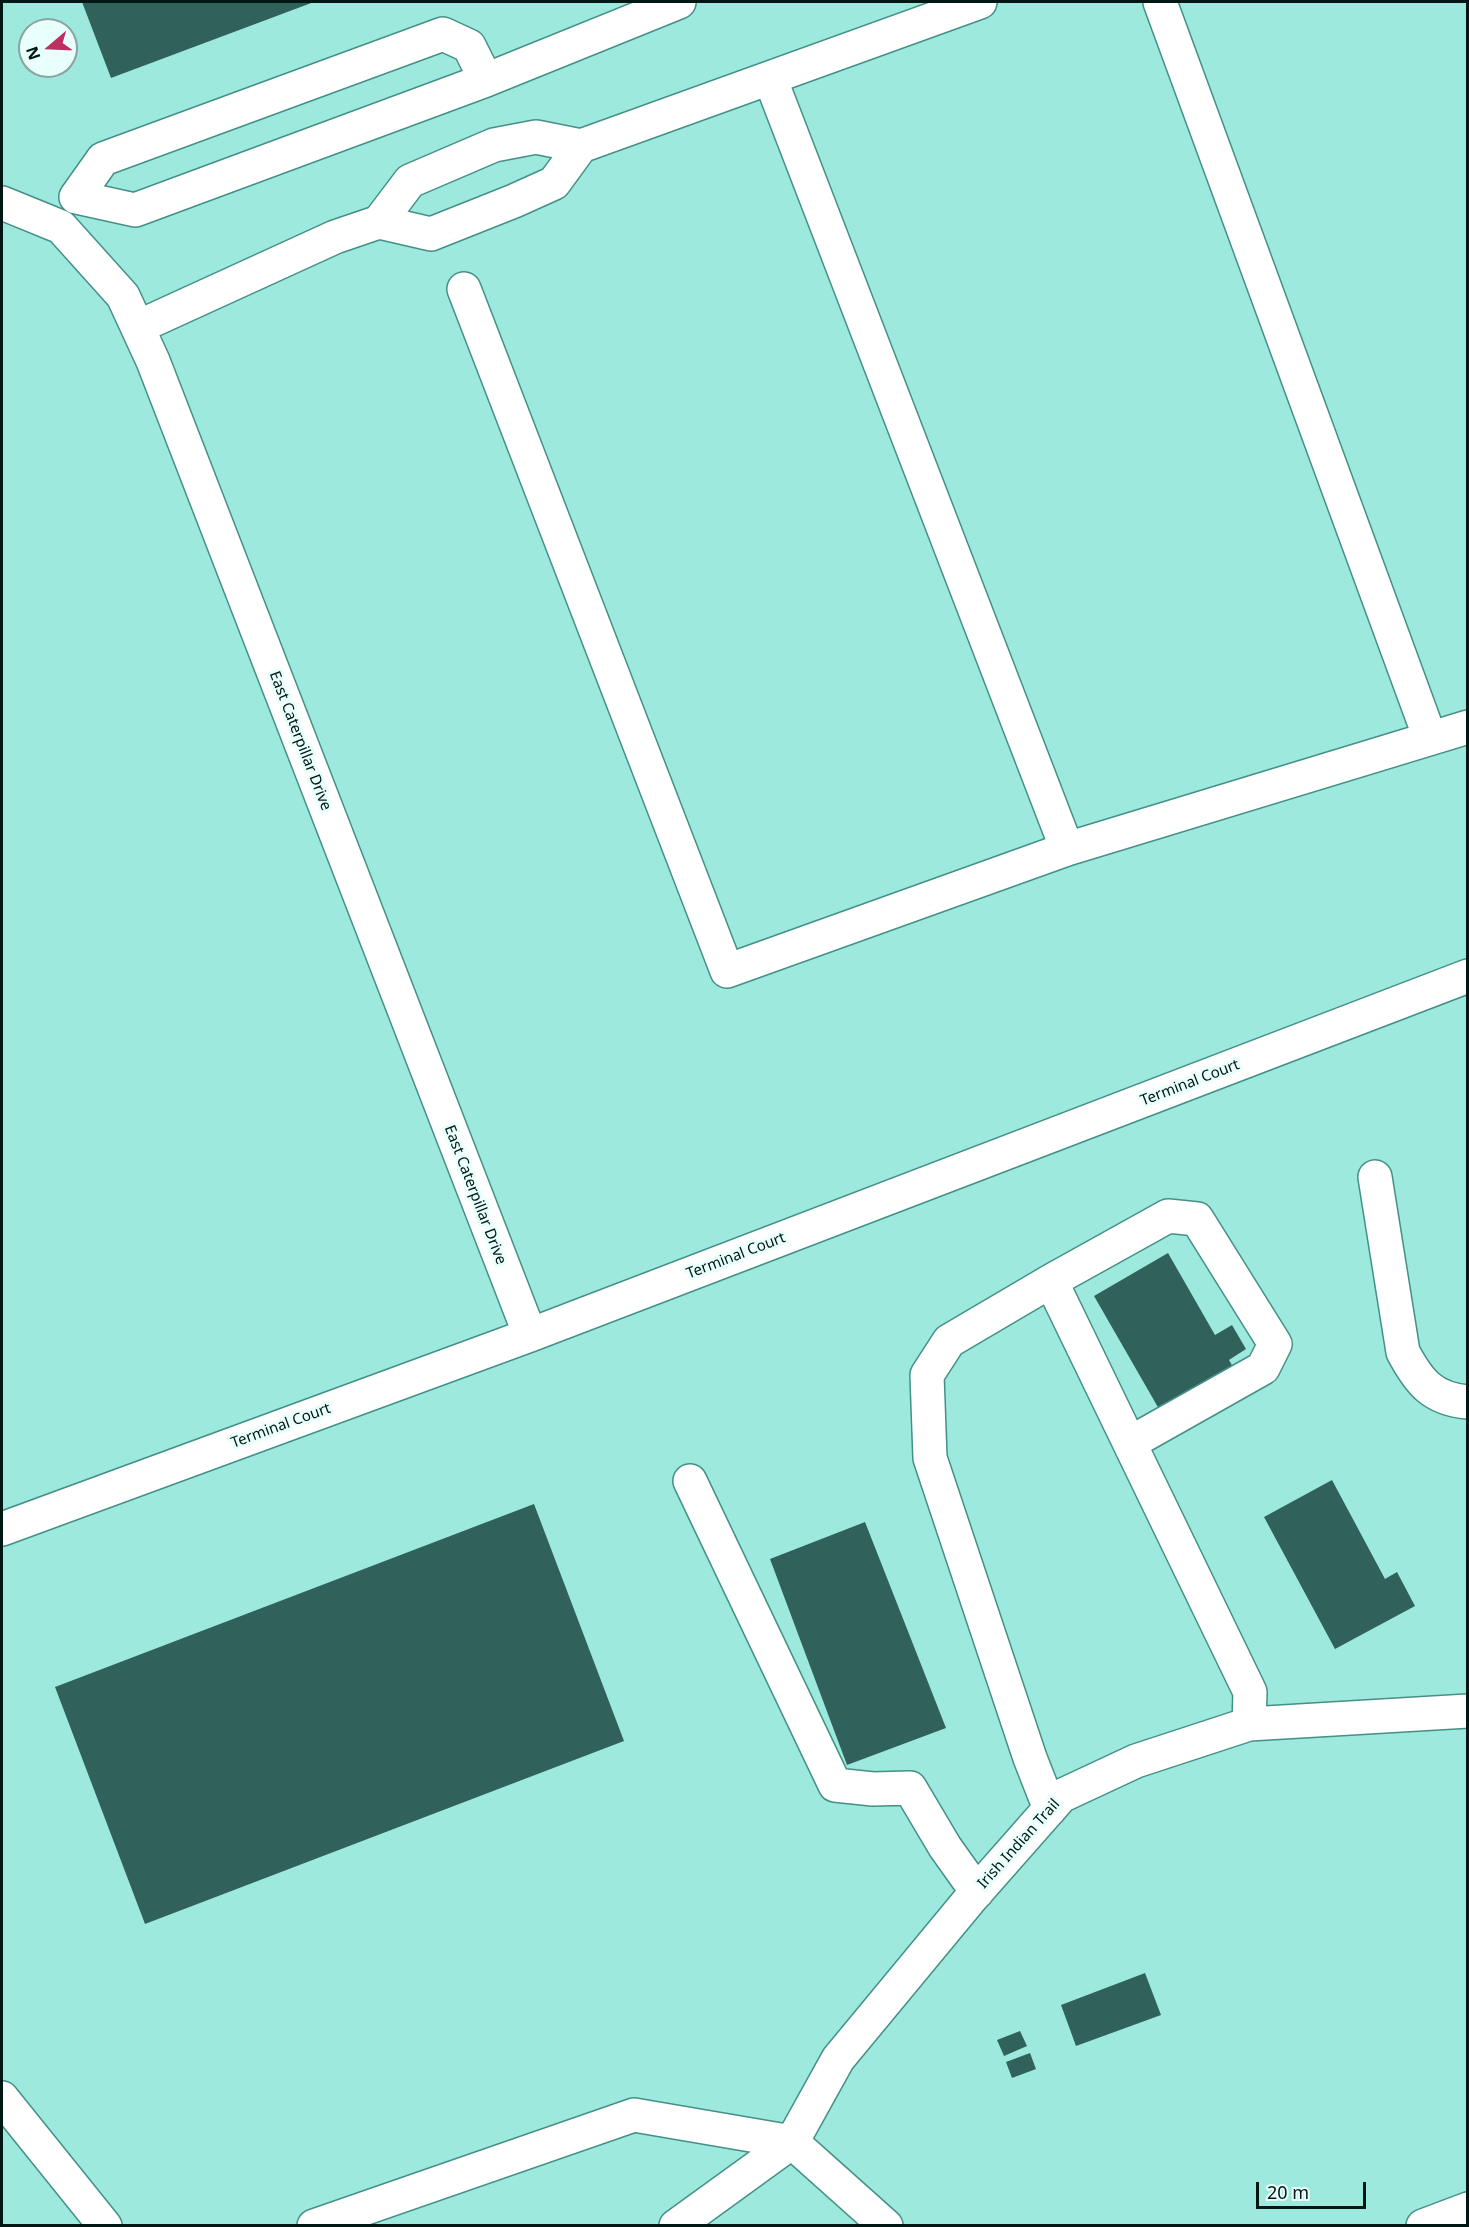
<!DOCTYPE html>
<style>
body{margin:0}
#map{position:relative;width:1469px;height:2227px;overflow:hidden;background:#9de9de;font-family:"Noto Sans",sans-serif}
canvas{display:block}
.frame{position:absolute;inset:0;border:3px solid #011714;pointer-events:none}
.north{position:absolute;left:18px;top:18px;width:60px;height:60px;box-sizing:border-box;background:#e9fffb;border:2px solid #8ca29f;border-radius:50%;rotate:251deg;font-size:16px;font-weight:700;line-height:24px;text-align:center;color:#011714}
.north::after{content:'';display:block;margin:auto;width:21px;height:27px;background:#be3061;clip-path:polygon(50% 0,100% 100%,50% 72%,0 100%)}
.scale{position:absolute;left:1256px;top:2182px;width:110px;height:27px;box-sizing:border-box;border:3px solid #011714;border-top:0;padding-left:8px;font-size:18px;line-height:21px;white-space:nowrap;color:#011714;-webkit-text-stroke:4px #e9fffb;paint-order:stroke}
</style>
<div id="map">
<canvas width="1469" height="2227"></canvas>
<div class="frame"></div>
<div class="north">N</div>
<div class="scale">20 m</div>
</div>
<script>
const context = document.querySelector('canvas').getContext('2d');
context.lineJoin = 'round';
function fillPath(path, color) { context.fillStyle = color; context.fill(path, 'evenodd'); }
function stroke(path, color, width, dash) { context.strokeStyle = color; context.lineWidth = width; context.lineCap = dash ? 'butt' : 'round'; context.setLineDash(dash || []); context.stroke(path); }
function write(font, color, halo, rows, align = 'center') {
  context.font = font + ' "Noto Sans",sans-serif'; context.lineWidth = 6; context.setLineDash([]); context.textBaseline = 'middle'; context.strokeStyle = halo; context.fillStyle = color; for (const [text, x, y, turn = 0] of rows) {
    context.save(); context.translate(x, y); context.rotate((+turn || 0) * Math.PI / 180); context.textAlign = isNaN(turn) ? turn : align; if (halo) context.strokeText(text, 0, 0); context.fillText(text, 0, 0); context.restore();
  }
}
fillPath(new Path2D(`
 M82,2H314L111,78Z
 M1168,1253L1215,1335L1232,1325L1246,1349L1229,1360L1233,1367L1159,1409L1094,1296Z
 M1332,1480L1385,1579L1397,1572L1415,1606L1335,1649L1264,1517Z
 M534,1504L624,1741L145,1924L55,1687Z
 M865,1522L946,1728L847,1765L770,1559Z
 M1145,1973L1161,2015L1076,2046L1061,2005Z
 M1020,2031L1027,2046L1004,2056L997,2040Z
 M1030,2053L1036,2069L1012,2078L1006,2062Z`), '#30625b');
const minor = new Path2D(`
 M1160,2L1430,738
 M770,78L1067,849L1468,727
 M486,80L469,46L443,34L103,159L76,197L135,210L486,80L679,2
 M2,203L61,227L123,296L153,361L530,1335
 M379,222L410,181L494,145L536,137L581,146L980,2
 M464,289L727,971L1067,849
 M138,327L335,237L379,222L431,234L514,201L554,183L581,146
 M1375,1177L1403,1352C1419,1382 1432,1399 1468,1402
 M1051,1281L1168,1216L1197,1219L1275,1344L1263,1368L1130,1443
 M690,1481L835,1785L873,1789L910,1788L945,1847L977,1892
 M2,1529L530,1335L1468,976
 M1050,1809L1030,1758L930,1458L927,1375L949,1341L1051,1281L1250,1692L1249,1724
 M2,2098L105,2226
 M792,2142L886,2226
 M314,2226L634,2115L792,2142
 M676,2226L792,2142L838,2059L972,1897L1061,1796L1136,1761L1249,1724L1468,1711
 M1423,2226L1468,2209`);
stroke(minor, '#449087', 36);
stroke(minor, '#fff', 33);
write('15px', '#011714', '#e9fffb', [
 ["East Caterpillar Drive",300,741,69],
 ["Terminal Court",1190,1083,-21],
 ["East Caterpillar Drive",475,1195,69],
 ["Terminal Court",736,1256,-21],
 ["Terminal Court",281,1426,-20],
 ["Irish Indian Trail",1019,1844,-48]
]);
</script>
